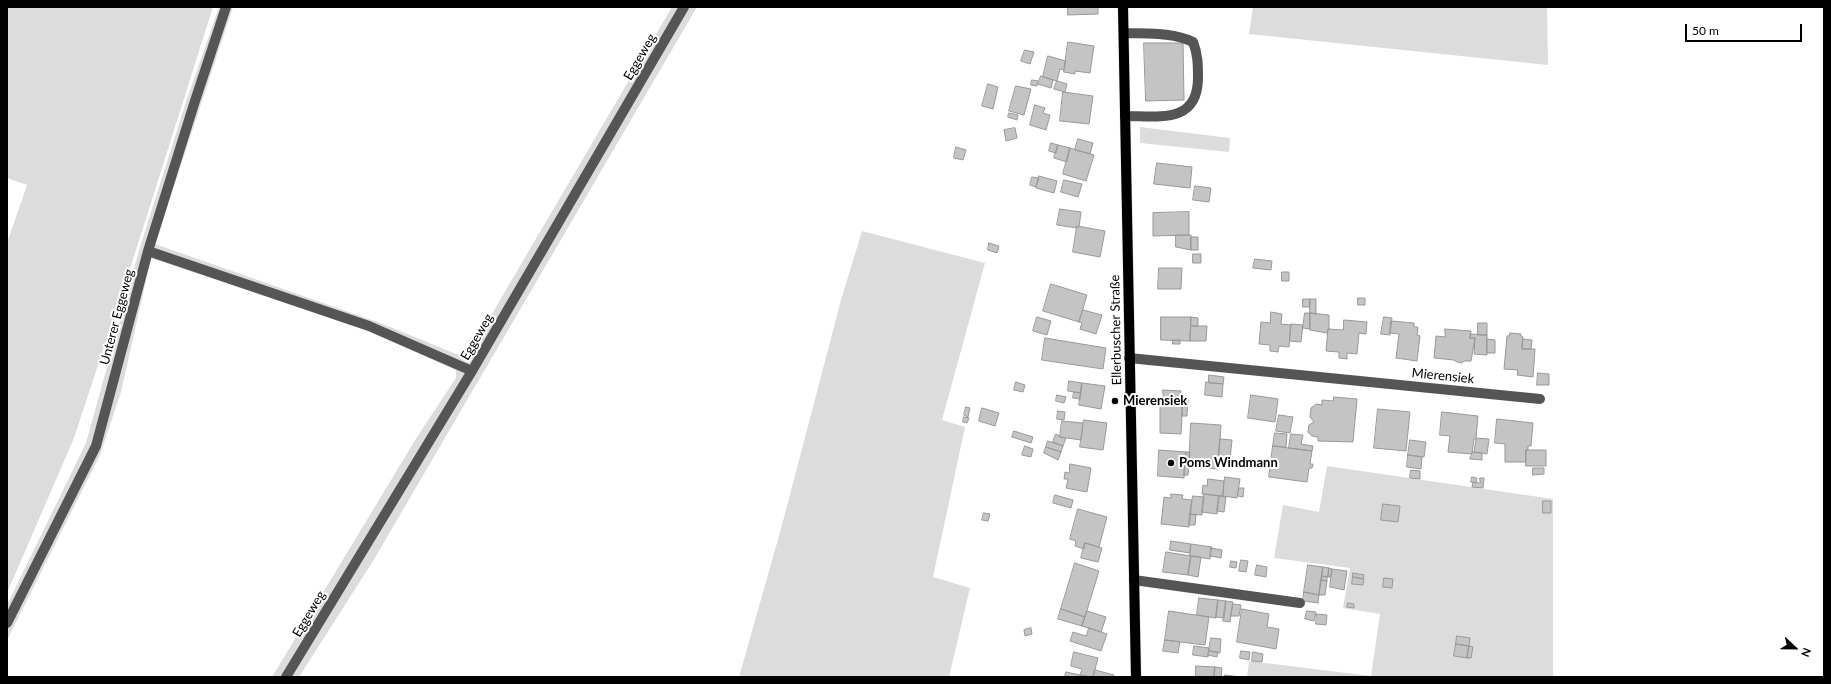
<!DOCTYPE html>
<meta charset="utf-8">
<style>
body{margin:0}
#map{position:relative;width:1831px;height:684px;overflow:hidden;background:#fff;font-family:Lato,sans-serif}
canvas{display:block}
.frame{position:absolute;inset:0;border:8px solid #000;pointer-events:none}
.north{position:absolute;left:1775px;top:628px;width:40px;height:40px;-webkit-text-stroke:3px #fff;paint-order:stroke;rotate:112deg;font-size:11px;font-weight:700;line-height:16px;text-align:center;color:#000}
.north::after{content:'';display:block;margin:auto;width:14px;height:18px;background:#000;clip-path:polygon(50% 0,100% 100%,50% 72%,0 100%)}
.scale{position:absolute;left:1685px;top:24px;width:117px;height:18px;box-sizing:border-box;border:2px solid #000;border-top:0;padding-left:5px;font-size:12px;line-height:14px;white-space:nowrap;color:#000;-webkit-text-stroke:3px #fff;paint-order:stroke}
</style>
<div id="map">
<canvas width="1831" height="684"></canvas>
<div class="frame"></div>
<div class="north">N</div>
<div class="scale">50 m</div>
</div>
<script>
const context = document.querySelector('canvas').getContext('2d');
context.lineJoin = 'round';
function fillPath(path, color) { context.fillStyle = color; context.fill(path, 'evenodd'); }
function stroke(path, color, width, dash) { context.strokeStyle = color; context.lineWidth = width; context.lineCap = dash ? 'butt' : 'round'; context.setLineDash(dash || []); context.stroke(path); }
function write(font, color, halo, rows, align = 'center') {
  context.font = font + ' Lato,sans-serif'; context.lineWidth = 4; context.setLineDash([]); context.textBaseline = 'middle'; context.strokeStyle = halo; context.fillStyle = color; for (const [text, x, y, turn = 0] of rows) {
    context.save(); context.translate(x, y); context.rotate((+turn || 0) * Math.PI / 180); context.textAlign = isNaN(turn) ? turn : align; if (halo) context.strokeText(text, 0, 0); context.fillText(text, 0, 0); context.restore();
  }
}
fillPath(new Path2D(`
 M7,7H213L137,247L74,438L7,593V243L27,185L7,178Z
 M219,7H233L155,244L383,324L466,358L672,7H697L373,561L299,677H272L417,437L456,378V370L366,330L151,258L121,392L100,455L7,640V605L86,443L140,247L186,102Z
 M1253,7H1547L1548,65L1249,34Z
 M1140,127L1230,138L1229,152L1140,143Z
 M862,231L985,263L942,420L965,427L933,577L970,588L949,677H739L782,525L841,300Z
 M1327,466L1553,499V677H1247L1249,661L1371,676L1380,614L1343,608L1350,568L1274,558L1283,505L1319,512Z`), '#dcdcdc');
const building = new Path2D(`
 M1068,7H1098V14L1068,15Z
 M1068,42L1094,46L1090,73L1075,71V74L1064,72Z
 M1144,43H1183L1184,100L1146,101Z
 M1025,50L1034,52L1030,64L1021,61Z
 M1048,56L1066,61L1064,70L1060,69L1057,81L1043,77Z
 M1041,76L1053,80L1051,88L1038,84Z
 M1032,80L1038,81L1037,86L1031,85Z
 M1057,81L1067,84L1065,92L1054,89Z
 M988,84L998,87L993,109L982,106Z
 M1016,86L1031,89L1024,115L1009,111Z
 M1063,92L1093,96L1089,124L1060,121Z
 M1035,105L1045,108L1043,113L1050,115L1046,130L1030,125Z
 M1009,113L1018,115L1017,120L1008,117Z
 M1015,128L1017,138L1006,141L1004,130Z
 M1078,139L1093,143L1090,154L1075,150Z
 M1051,143L1058,145L1056,153L1049,151Z
 M1058,145L1070,148L1067,162L1054,158Z
 M956,147L966,150L963,160L954,158Z
 M1070,148L1094,155L1086,181L1063,174Z
 M1157,163L1192,167L1190,188L1154,184Z
 M1039,176L1057,181L1054,193L1036,188Z
 M1032,177L1039,178L1036,187L1030,185Z
 M1064,180L1082,184L1078,197L1061,192Z
 M1195,186L1211,188L1209,202L1193,200Z
 M1060,209L1081,212L1079,227L1077,228L1057,225Z
 M1189,212V235L1153,236V213Z
 M1077,226L1105,231L1100,257L1073,252Z
 M1176,235H1191V250L1176,247Z
 M1191,237H1198V250H1191Z
 M989,243L999,246L997,253L988,250Z
 M1193,254H1201V263H1193Z
 M1255,259L1272,261L1271,270L1253,268Z
 M1159,268H1182L1181,289H1158Z
 M1282,272H1289V281H1282Z
 M1051,284L1087,295L1079,322L1043,311Z
 M1358,298H1365V305H1358Z
 M1303,299H1310V307H1303Z
 M1310,299H1316V314L1310,313Z
 M1083,310L1102,315L1096,334L1080,329L1082,323L1079,322Z
 M1271,312L1282,314L1281,324L1291,325L1289,347L1279,346L1278,352L1270,351V345L1259,344L1261,322L1270,323Z
 M1305,313H1310V329L1303,328Z
 M1310,313L1329,315V329H1328L1327,333L1310,330Z
 M1037,317L1051,321L1047,335L1033,331Z
 M1161,317H1191L1190,341L1161,340Z
 M1191,317L1198,318V326H1191Z
 M1384,317L1392,318L1390,335L1381,334Z
 M1344,320L1367,322L1366,334L1359,333L1357,354L1347,353V359L1339,358V352L1326,351L1328,329L1343,330Z
 M1391,321L1414,323V327H1418L1417,335L1420,336L1417,361L1396,358L1399,334L1390,333Z
 M1478,323H1487V335H1478Z
 M1291,324L1303,325L1301,342L1290,341Z
 M1191,326H1207L1206,341H1190Z
 M1445,329L1471,331L1470,338H1475L1471,361H1464L1462,363L1457,362L1454,360L1434,358L1436,336L1445,337Z
 M1510,333L1521,334V336L1523,337L1522,349H1535L1533,377L1517,375L1518,370L1504,369L1507,336H1509Z
 M1471,334L1487,335V355L1474,354L1475,338H1470Z
 M1045,338L1106,348L1103,369L1042,360Z
 M1487,339L1495,340V353H1487Z
 M1523,339L1532,340L1531,349H1522Z
 M1173,340H1180V344H1173Z
 M1538,373L1549,374V385H1537Z
 M1209,375L1224,377L1223,384L1209,383Z
 M1069,381L1082,383L1081,393L1068,391Z
 M1016,382L1025,385L1023,392L1014,390Z
 M1206,382L1223,384L1222,397L1205,395Z
 M1082,383L1105,386L1101,409L1079,405Z
 M1163,390L1181,391L1180,397L1183,398L1181,434L1160,433V397H1163Z
 M1074,392L1081,393L1080,399L1073,398Z
 M1057,395L1066,397L1064,403L1056,401Z
 M1251,395L1278,399L1275,422L1248,418Z
 M1334,397L1357,399L1353,442L1318,441V437L1312,436L1308,432L1309,425L1314,422L1310,417L1311,408L1316,404L1322,405V400L1333,401Z
 M1183,398H1188L1187,416H1182Z
 M966,407L970,408L968,417L964,415Z
 M982,408L999,413L995,426L979,421Z
 M1378,409L1410,412L1406,451L1374,448Z
 M1058,411L1065,412L1064,420L1057,419Z
 M1442,412L1478,416L1476,438L1489,439L1487,454L1474,452L1476,439H1474L1472,454L1448,452L1450,436L1440,435Z
 M1279,415L1293,417L1290,433L1276,431Z
 M964,417L969,418L967,423L963,422Z
 M1497,419L1533,423L1531,446H1528V450H1526V462H1505V444L1495,443Z
 M1084,420L1107,423L1103,450L1080,447Z
 M1062,421L1083,423L1081,440L1060,437Z
 M1191,423L1221,425L1218,469L1189,467Z
 M1014,431L1033,437L1031,443L1012,437Z
 M1275,433L1287,434L1286,447L1273,446Z
 M1056,434L1060,436V437L1066,438L1063,446L1053,442Z
 M1291,434L1303,435L1301,444L1313,446L1312,451L1289,448Z
 M1220,439L1232,440L1230,460L1218,466Z
 M1410,440L1426,442L1424,457L1408,455Z
 M1048,441L1063,446L1061,452L1046,447Z
 M1025,446L1033,449L1031,457L1022,455Z
 M1273,446L1312,451L1310,464H1313L1312,468H1309L1307,482L1269,477Z
 M1046,447L1061,452L1058,460L1044,453Z
 M1159,450L1186,452L1184,478L1158,476Z
 M1526,450H1546V466H1526Z
 M1186,452H1190L1188,475H1184Z
 M1473,452L1482,453V460L1470,459Z
 M1408,455L1422,457L1421,469L1407,467Z
 M1070,464L1091,468L1087,492L1066,488L1068,479H1064L1065,472L1069,473Z
 M1533,468H1544V474L1533,475Z
 M1411,470L1420,471V479L1410,478Z
 M1225,477L1240,479L1237,498L1223,496Z
 M1472,477L1477,478L1476,483L1471,482Z
 M1480,478H1484L1483,488L1472,487L1473,482L1480,483Z
 M1208,479L1224,481L1223,496L1202,494L1203,485L1207,486Z
 M1239,488H1244L1243,497L1238,496Z
 M1171,494L1183,495L1182,499L1192,500L1189,527L1161,524L1164,497L1171,498Z
 M1204,494L1219,496L1217,514L1202,512Z
 M1055,495L1073,500L1071,508L1053,503Z
 M1193,496L1204,497L1202,515L1190,514Z
 M1219,496L1226,497L1224,512L1217,511Z
 M1543,501H1551V513H1543Z
 M1383,504L1400,506L1398,522L1381,520Z
 M1078,509L1107,517L1099,547L1085,543L1084,549L1075,546L1076,541L1070,539Z
 M984,513L990,514L988,521L982,520Z
 M1190,514L1196,515L1195,525H1189Z
 M1171,541L1191,544L1190,553L1170,550Z
 M1085,543L1102,548L1098,562L1081,558Z
 M1191,544L1212,547L1210,559L1190,556Z
 M1211,548L1222,550L1221,558L1210,556Z
 M1166,552L1191,556L1188,575L1163,572Z
 M1191,556L1201,557L1198,577L1188,575Z
 M1241,560L1248,561L1246,572L1239,571Z
 M1231,561L1237,562L1236,568L1230,567Z
 M1075,563L1099,571L1085,617L1061,609Z
 M1257,565L1267,567L1266,577L1255,575Z
 M1308,565L1323,567L1319,595L1304,592Z
 M1323,567L1329,568L1328,577L1322,576Z
 M1329,568L1332,569L1331,577H1328Z
 M1332,569L1347,571L1344,590L1330,587Z
 M1353,573L1364,575L1363,579L1353,577Z
 M1322,576L1327,577V581L1321,580Z
 M1353,577L1364,579L1363,585L1352,584Z
 M1384,578L1393,579L1392,588L1383,587Z
 M1321,580L1327,581L1325,595H1319Z
 M1304,592L1319,595L1318,603L1303,601Z
 M1199,598L1218,600L1216,618L1197,615Z
 M1218,600L1226,601L1224,618L1216,617Z
 M1226,601L1233,602L1230,622L1223,621Z
 M1348,603L1354,604V608L1347,607Z
 M1233,604L1241,605L1239,616H1231Z
 M1061,609L1085,617L1082,626L1058,619Z
 M1242,609L1269,614L1267,627L1279,629L1276,649L1237,642Z
 M1087,611L1106,617L1101,632L1082,626Z
 M1169,611L1209,617L1205,645L1165,640Z
 M1307,611L1316,612L1314,621L1305,619Z
 M1317,614L1327,615L1326,625L1316,624Z
 M1031,628L1032,634L1025,636L1024,630Z
 M1089,628L1107,634L1101,651L1070,641L1073,632L1086,636Z
 M1457,636L1470,638L1469,646L1456,644Z
 M1211,638L1221,639L1220,653L1209,651Z
 M1165,640L1180,642L1178,653L1163,651Z
 M1456,644L1469,646L1467,658L1454,656Z
 M1194,646L1209,648L1208,657L1193,655Z
 M1469,646L1473,647L1471,658H1467Z
 M1209,651L1218,652L1217,657L1208,655Z
 M1241,651L1250,652L1249,660L1240,658Z
 M1074,652L1098,658L1093,677L1080,675L1082,669L1071,666Z
 M1253,652L1263,654L1262,662L1252,661Z
 M1196,666L1215,667L1214,677H1196Z
 M1215,667L1222,668L1221,677H1214Z
 M1095,670L1114,675L1113,677H1093Z
 M1066,672L1080,675L1087,677H1065Z
 M1225,675L1241,677H1225Z`);
fillPath(building, '#c4c4c4');
stroke(building, '#999', 1);
const major = new Path2D(`
 M1123,7L1136,677`);
stroke(major, '#dbdbdb', 11);
stroke(new Path2D(`
 M1124,33C1147,34 1172,32 1193,42C1198,54 1198,66 1198,79C1197,124 1159,116 1125,116
 M148,251L369,326L472,371
 M1129,358L1540,399
 M1134,580L1300,603
 M7,623L96,446L148,251L194,104L226,7
 M286,677L472,371L684,7`), '#555', 10);
stroke(major, '#000', 10);
for (const [x, y, r, color] of [
 [1115,401,4,"#000"],
 [1171,463,4,"#000"]
]) { const dot = new Path2D(); dot.arc(x, y, r, 0, 2 * Math.PI); context.fillStyle = color; context.fill(dot); stroke(dot, '#fff', 1.5); }
write('13px', '#000', '#fff', [
 ["Eggeweg",640,57,-60],
 ["Unterer Eggeweg",117,317,-75],
 ["Ellerbuscher Straße",1116,330,-91],
 ["Eggeweg",477,337,-60],
 ["Mierensiek",1443,376,6],
 ["Eggeweg",309,614,-59]
]);
write('bold 13px', '#000', '#fff', [
 ["Mierensiek",1123,401],
 ["Poms Windmann",1179,463]
], 'left');
</script>
